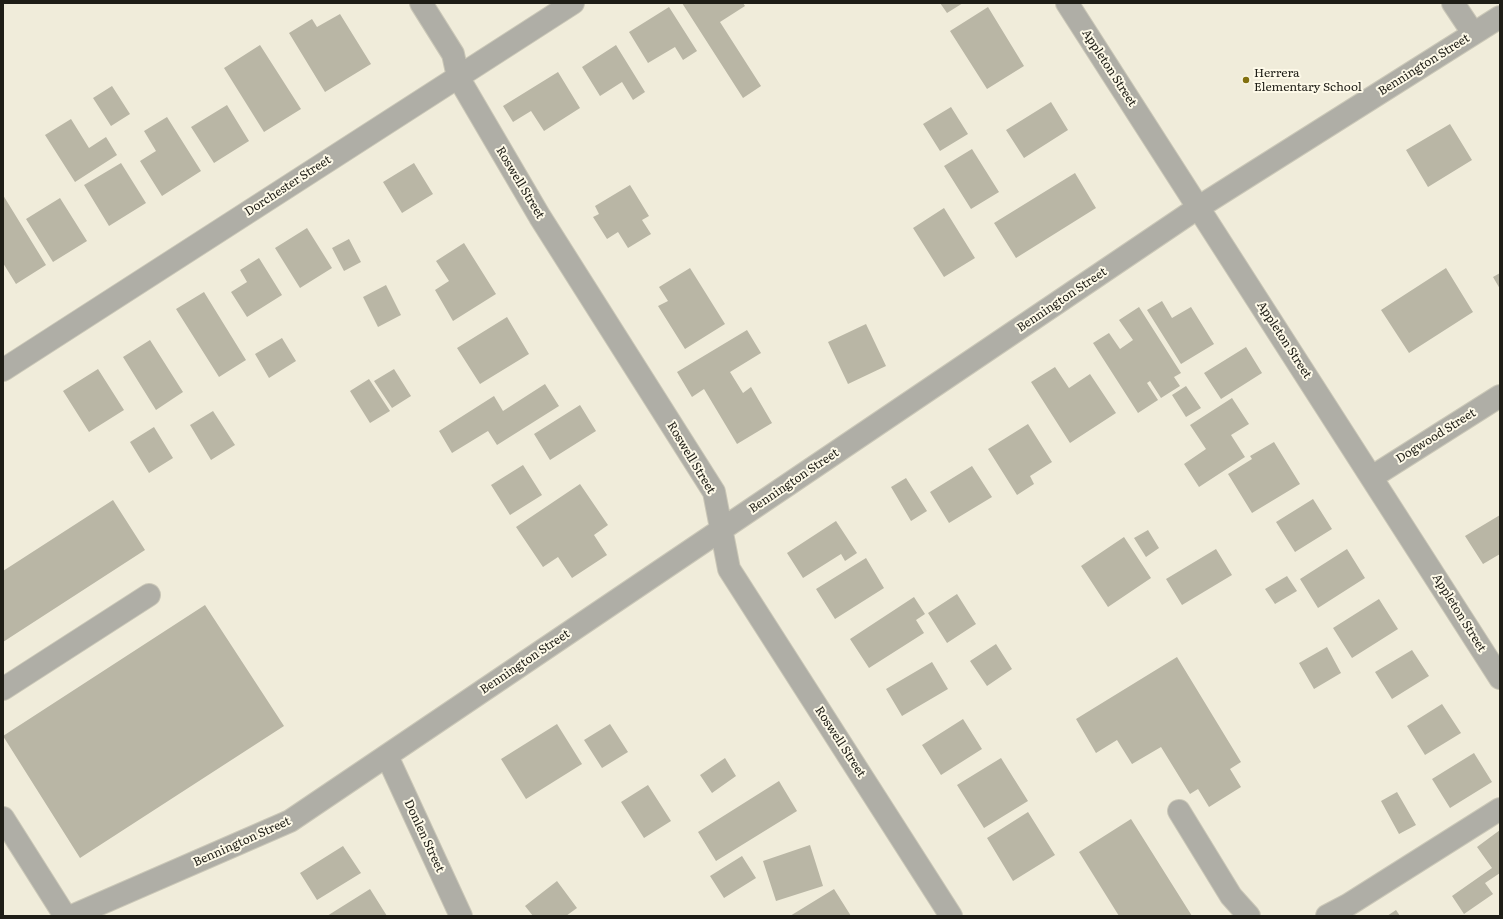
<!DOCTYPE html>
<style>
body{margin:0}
#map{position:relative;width:1503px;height:919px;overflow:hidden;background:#f0ecda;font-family:Literata,serif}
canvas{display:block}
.frame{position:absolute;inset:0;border:4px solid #1e1d16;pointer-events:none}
</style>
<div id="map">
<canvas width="1503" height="919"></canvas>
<div class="frame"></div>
</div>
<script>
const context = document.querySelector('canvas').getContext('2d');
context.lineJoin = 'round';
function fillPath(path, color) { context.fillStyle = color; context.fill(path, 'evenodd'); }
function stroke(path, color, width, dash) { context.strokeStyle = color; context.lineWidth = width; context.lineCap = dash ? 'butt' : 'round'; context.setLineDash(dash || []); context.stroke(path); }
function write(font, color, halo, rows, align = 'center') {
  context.font = font + ' Literata,serif'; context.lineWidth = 4; context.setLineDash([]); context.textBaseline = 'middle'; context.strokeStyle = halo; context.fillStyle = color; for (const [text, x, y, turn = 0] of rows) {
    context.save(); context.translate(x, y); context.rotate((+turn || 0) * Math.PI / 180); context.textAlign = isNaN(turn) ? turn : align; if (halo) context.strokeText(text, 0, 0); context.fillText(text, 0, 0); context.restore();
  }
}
fillPath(new Path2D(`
 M682,3H743L745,6L720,22L761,86L743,98Z
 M940,3H963L947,13Z
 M669,7L697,51L683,60L675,47L648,63L629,32Z
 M988,7L1024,66L987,89L950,31Z
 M340,14L371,64L325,92L289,33L312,19L317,27Z
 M260,45L301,109L264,132L224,68Z
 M616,45L645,92L633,100L622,82L600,96L582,67Z
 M558,72L580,108L544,131L531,111L513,122L503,106Z
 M112,86L130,114L111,126L93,98Z
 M1051,102L1068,130L1024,158L1006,130Z
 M227,105L249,141L214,163L191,127Z
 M951,107L968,134L940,151L923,124Z
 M167,117L201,171L162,196L140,161L156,151L144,131Z
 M71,119L89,148L106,137L117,155L75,182L45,135Z
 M1450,124L1472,160L1428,187L1406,150Z
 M972,149L999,192L971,209L944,166Z
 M121,163L146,203L109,226L84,185Z
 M414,163L433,194L402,213L383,182Z
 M1075,173L1096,208L1016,258L994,223Z
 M630,185L649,216L642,220L651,234L628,248L618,232L607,239L593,217L599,214L595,206Z
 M3,195L46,265L16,284L3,263Z
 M60,198L87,241L53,262L26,219Z
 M944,208L975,258L944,277L913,228Z
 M307,228L332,268L300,288L275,248Z
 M349,239L361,262L344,271L332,248Z
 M464,243L496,294L453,321L435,290L449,281L436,261Z
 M259,258L282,295L247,317L231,292L247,282L240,270Z
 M690,268L725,324L685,349L658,306L668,301L659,287Z
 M1446,268L1473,312L1409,353L1381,310Z
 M1500,273V289L1493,277Z
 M386,285L401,315L378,327L363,297Z
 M204,292L246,360L219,377L176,309Z
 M1162,301L1172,318L1191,307L1214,344L1181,364L1147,310Z
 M1139,307L1181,373L1174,377L1180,386L1161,398L1150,381L1147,383L1158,400L1138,413L1093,343L1109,333L1120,349L1133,340L1119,320Z
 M507,317L529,354L480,384L457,348Z
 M866,324L886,366L848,384L828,342Z
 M747,330L761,353L730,372L743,393L751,387L772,423L737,444L704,389L692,397L677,372Z
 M282,338L296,361L269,378L255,354Z
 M150,340L183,392L156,410L123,357Z
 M1246,347L1262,373L1221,399L1204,373Z
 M1055,367L1069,388L1090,374L1116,413L1070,443L1031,382Z
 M98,369L124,410L89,432L63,391Z
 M394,369L411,396L392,408L374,381Z
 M369,379L390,411L370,423L350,391Z
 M545,384L559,406L497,445L488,431L452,453L439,431L494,396L503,411Z
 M1186,386L1201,408L1186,417L1172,395Z
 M1232,398L1249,424L1231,435L1245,457L1199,487L1184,464L1206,449L1190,425Z
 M580,405L596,431L550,460L534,434Z
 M213,411L235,445L211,460L190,425Z
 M1028,424L1052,462L1030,476L1034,484L1017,495L988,449Z
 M154,427L173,458L149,473L130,442Z
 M1274,442L1300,484L1252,513L1228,474L1252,459L1250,456Z
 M523,465L542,495L510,515L491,485Z
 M972,466L992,497L949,523L930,492Z
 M906,478L927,511L911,521L891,487Z
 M580,484L608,525L594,535L607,555L572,578L558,557L543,567L516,527Z
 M1313,499L1332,529L1295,552L1276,522Z
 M113,500L145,550L3,642V571Z
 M1500,515V554L1483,564L1465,536Z
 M836,521L857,553L845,561L841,554L803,578L787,553Z
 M1148,530L1159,548L1146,557L1134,538Z
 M1124,537L1151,578L1108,607L1081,566Z
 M1216,549L1232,575L1182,605L1166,579Z
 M1347,549L1365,578L1318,608L1300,579Z
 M866,558L884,588L835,619L816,589Z
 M1287,576L1297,591L1275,604L1265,589Z
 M957,594L976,624L947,643L928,613Z
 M914,597L925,614L916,620L924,633L869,668L850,639Z
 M1379,599L1398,629L1352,658L1333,628Z
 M205,605L284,726L80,858L3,736Z
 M996,644L1012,669L987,686L970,661Z
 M1327,647L1341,673L1314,689L1299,663Z
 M1412,650L1429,676L1392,699L1375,672Z
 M1177,657L1241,762L1230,769L1241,787L1209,807L1198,789L1190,794L1161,747L1132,764L1117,740L1096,753L1076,719Z
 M932,662L948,689L902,716L886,689Z
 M1442,704L1461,733L1425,755L1407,726Z
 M963,719L982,749L941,775L922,745Z
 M557,724L582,764L526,799L501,759Z
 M610,724L628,752L602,768L584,740Z
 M1474,753L1492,782L1450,808L1432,779Z
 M725,758L736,776L712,793L700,775Z
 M1001,758L1028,801L984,828L957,785Z
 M779,781L797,811L716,861L698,832Z
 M648,785L671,821L644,838L621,802Z
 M1397,792L1416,825L1399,834L1381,801Z
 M1028,812L1055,855L1013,881L987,838Z
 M1131,819L1192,916H1119L1079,852Z
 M1500,830V873L1485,883L1493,894L1464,914L1452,896L1492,868L1477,847Z
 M810,845L823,886L776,901L763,861Z
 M343,846L361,873L317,900L300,873Z
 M742,856L756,878L724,898L710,876Z
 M557,881L577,908L566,916H533L525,906Z
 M370,889L387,916H327Z
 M834,889L851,916H790Z
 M1396,910L1400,916H1387Z`), '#b9b6a5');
const minor = new Path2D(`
 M421,3L453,54L458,77L540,217L714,492L729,569L951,916
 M1067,3L1500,678
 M1453,3L1473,33
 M3,370L573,3
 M1372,477L1500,396
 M3,689L149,595
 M387,756L461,916
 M1179,811L1231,896L1249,916
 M3,818L65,916
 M72,916L290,821L1199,207L1500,17
 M1327,916L1348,905L1500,809`);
stroke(minor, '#cac7b7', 24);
stroke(minor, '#afaea6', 22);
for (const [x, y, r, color] of [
 [1246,80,4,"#82700f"]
]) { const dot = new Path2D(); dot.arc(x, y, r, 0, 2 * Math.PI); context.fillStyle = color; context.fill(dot); stroke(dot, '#fdf9e8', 1.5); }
write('12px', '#1e1d16', '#fdf9e8', [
 ["Bennington Street",1424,65,-32],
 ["Appleton Street",1109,68,57],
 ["Roswell Street",520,183,59],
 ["Dorchester Street",288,186,-33],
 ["Bennington Street",1062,300,-34],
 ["Appleton Street",1284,340,57],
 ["Dogwood Street",1436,436,-32],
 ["Roswell Street",691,458,59],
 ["Bennington Street",794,481,-34],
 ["Appleton Street",1459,613,58],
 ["Bennington Street",525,662,-34],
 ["Roswell Street",840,742,57],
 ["Donlen Street",424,836,65],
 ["Bennington Street",242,842,-24]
]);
write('12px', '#1e1d16', '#fdf9e8', [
 ["Herrera",1254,73],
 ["Elementary School",1254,87]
], 'left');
</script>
